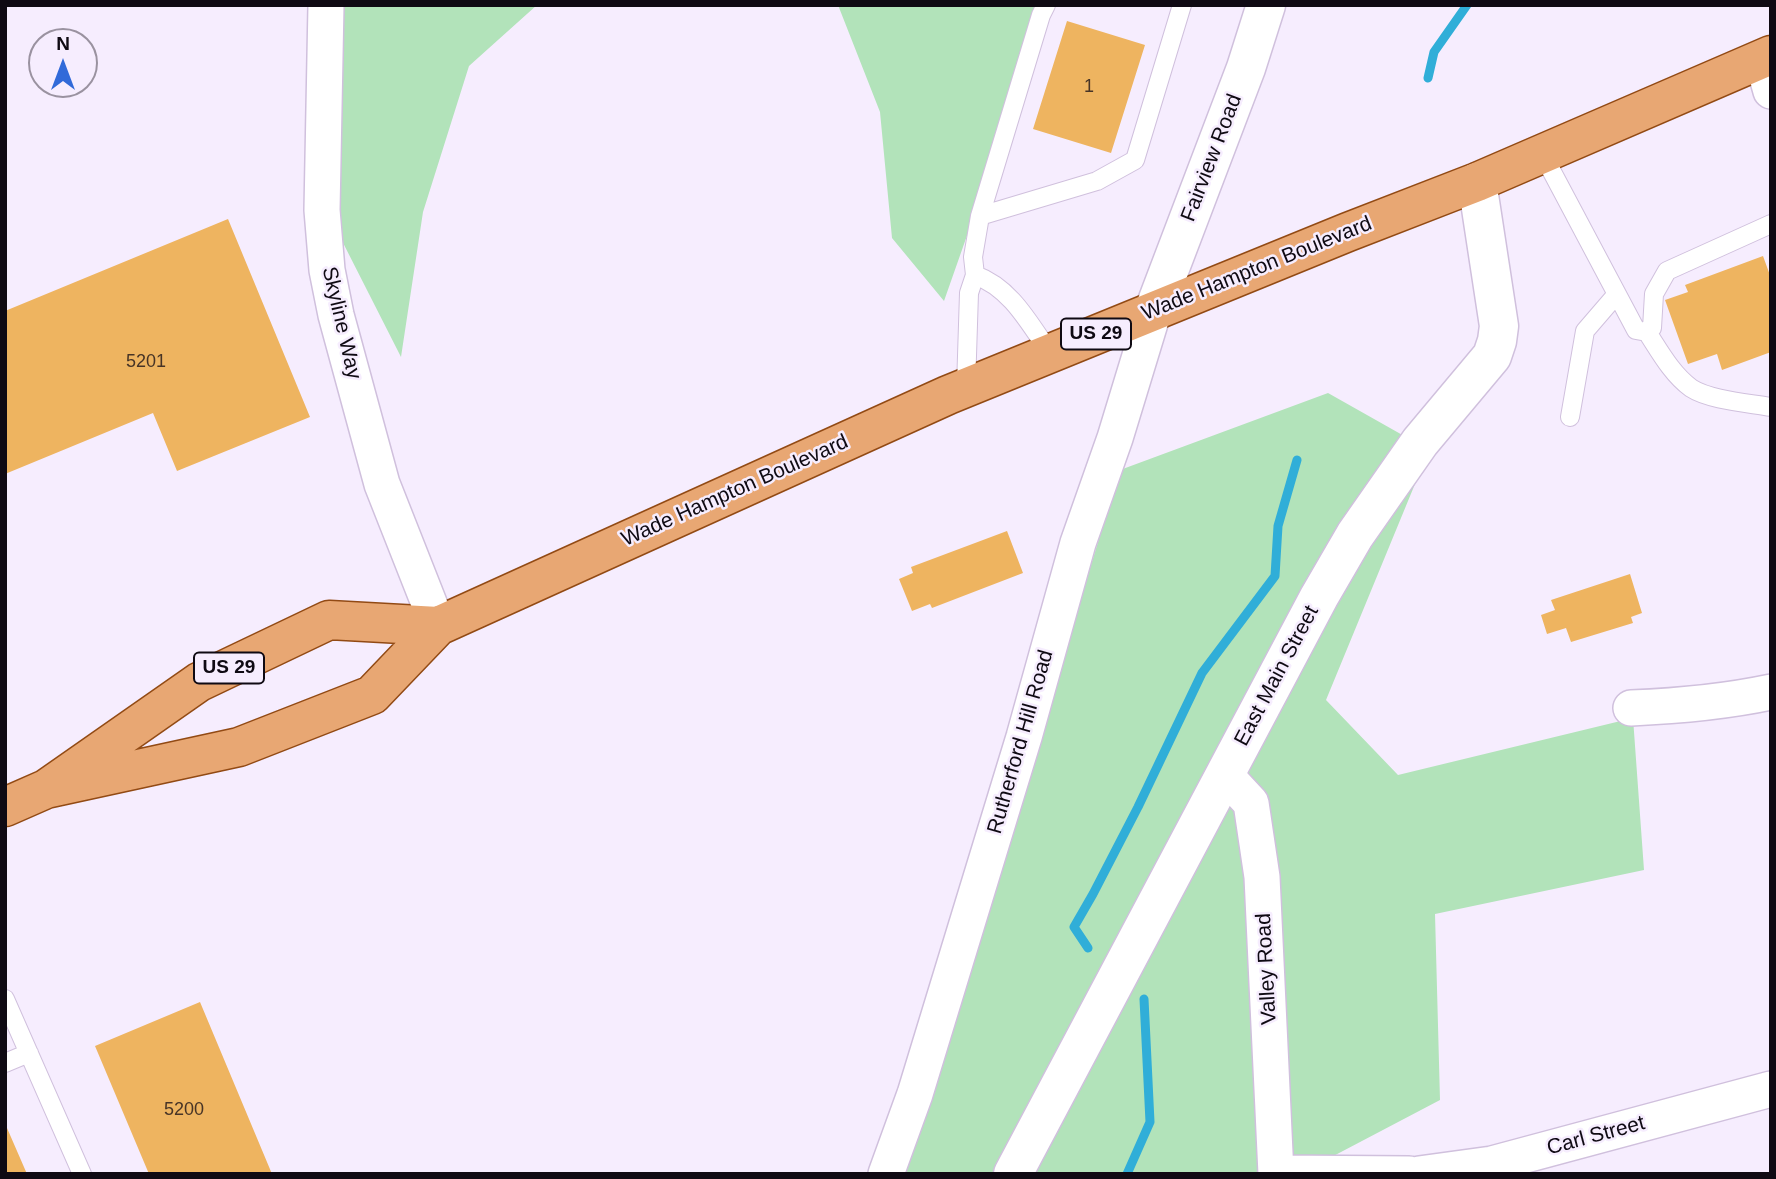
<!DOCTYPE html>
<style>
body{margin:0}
#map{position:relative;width:1776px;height:1179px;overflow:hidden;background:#f6edfe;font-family:Arial,sans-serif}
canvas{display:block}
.frame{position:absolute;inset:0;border:7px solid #0f0a13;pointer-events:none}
.north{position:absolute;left:28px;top:28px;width:70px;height:70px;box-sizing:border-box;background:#f6edfe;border:2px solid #9a92a0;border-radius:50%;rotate:0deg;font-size:19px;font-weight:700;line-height:28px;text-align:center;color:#0f0a13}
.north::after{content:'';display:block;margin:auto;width:24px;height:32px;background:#316ad9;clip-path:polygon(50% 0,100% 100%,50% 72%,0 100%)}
</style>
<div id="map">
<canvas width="1776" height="1179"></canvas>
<div class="frame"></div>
<div class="north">N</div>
</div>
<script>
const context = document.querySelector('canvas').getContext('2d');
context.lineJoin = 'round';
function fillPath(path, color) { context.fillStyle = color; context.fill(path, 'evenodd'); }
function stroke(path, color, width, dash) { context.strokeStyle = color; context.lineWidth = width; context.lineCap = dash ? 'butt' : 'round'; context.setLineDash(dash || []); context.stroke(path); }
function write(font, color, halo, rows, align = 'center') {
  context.font = font + ' Arial,sans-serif'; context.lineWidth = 5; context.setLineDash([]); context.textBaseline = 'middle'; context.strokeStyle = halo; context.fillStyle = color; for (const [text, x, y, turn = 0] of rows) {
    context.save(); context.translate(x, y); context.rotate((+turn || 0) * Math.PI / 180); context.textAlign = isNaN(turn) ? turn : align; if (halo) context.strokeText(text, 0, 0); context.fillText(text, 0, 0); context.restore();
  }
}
fillPath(new Path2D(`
 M310,5H537L469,66L423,212L401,357L305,168Z
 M838,5H1048L944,301L892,238L880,112Z
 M1328,393L1429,450L1326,700L1398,775L1633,718L1644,870L1435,914L1440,1100L1322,1162L1321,1174H905L1120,470Z`), '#b2e3ba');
stroke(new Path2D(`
 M1428,78L1434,52L1467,5
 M1088,948L1074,927L1093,894L1138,807L1202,673L1275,576L1278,526L1297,460
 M1127,1174L1150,1122L1144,999`), '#30aed8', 9);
fillPath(new Path2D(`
 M1067,21L1145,45L1111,153L1033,129Z
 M228,219L310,417L177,471L153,413L5,474V311Z
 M1763,256L1771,278V352L1722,370L1717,354L1688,364L1665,300L1688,292L1685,285Z
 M1007,531L1023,573L932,608L930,604L912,611L899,579L913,573L911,567Z
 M1630,574L1642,613L1631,617L1633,623L1571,642L1566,628L1547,634L1541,615L1555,610L1551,600Z
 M200,1002L272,1174H149L95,1046Z
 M7,1128L27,1174H5V1129Z`), '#eeb460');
const lane = new Path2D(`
 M1542,153L1636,330L1647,332L1652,328L1654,294L1667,271L1771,224
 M980,216L1097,181L1135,160L1182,5
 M975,275C1011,288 1029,323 1050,353
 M1647,332C1660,352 1672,374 1691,388C1709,400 1749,403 1771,407
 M966,387L969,293L975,275L973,257L980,216L1041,15L1046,5
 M1570,417L1585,331L1616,295
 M5,999L82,1174
 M5,1063L29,1053`);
const street = new Path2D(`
 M326,5L322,210L327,270L336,315L382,484L438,626
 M1762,59L1771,91
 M1631,708C1678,706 1724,702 1771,692
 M1225,775L1251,803L1262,877L1276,1174
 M1276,1173L1409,1174
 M886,1174L915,1094L1024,737L1078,543L1115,438L1154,310
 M1419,1174L1492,1164L1771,1089`);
const secondary = new Path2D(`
 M1154,310L1246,68L1266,5
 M1013,1174L1319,597L1355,535L1420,442L1492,356L1497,341L1499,326L1477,182`);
const primary = new Path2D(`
 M46,789L239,747L372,695L438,626L948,395L1348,232L1477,182L1771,55
 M5,807L46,789L199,682L329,620L438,626`);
stroke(lane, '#d0c0dd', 20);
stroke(street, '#d0c0dd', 38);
stroke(secondary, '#d0c0dd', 41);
stroke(primary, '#924a14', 41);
stroke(lane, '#fff', 18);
stroke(street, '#fff', 35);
stroke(secondary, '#fff', 38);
stroke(primary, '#e8a773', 38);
write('18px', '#473426', null, [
 ["1",1089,87],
 ["5201",146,362],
 ["5200",184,1110]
]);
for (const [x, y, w] of [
 [1096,334,70],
 [229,668,70]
]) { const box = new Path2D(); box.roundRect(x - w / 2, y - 15.5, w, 31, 5); context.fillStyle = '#f6edfe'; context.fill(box); stroke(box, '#0f0a13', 2); }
write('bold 19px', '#0f0a13', null, [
 ["US 29",1096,334],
 ["US 29",229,668]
]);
write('21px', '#0f0a13', '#f6edfe', [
 ["Fairview Road",1212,158,-69],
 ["Wade Hampton Boulevard",1257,269,-22],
 ["Skyline Way",341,323,77],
 ["Wade Hampton Boulevard",735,491,-24],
 ["East Main Street",1277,676,-62],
 ["Rutherford Hill Road",1021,742,-74],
 ["Valley Road",1267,969,-93],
 ["Carl Street",1596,1136,-15]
]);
</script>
